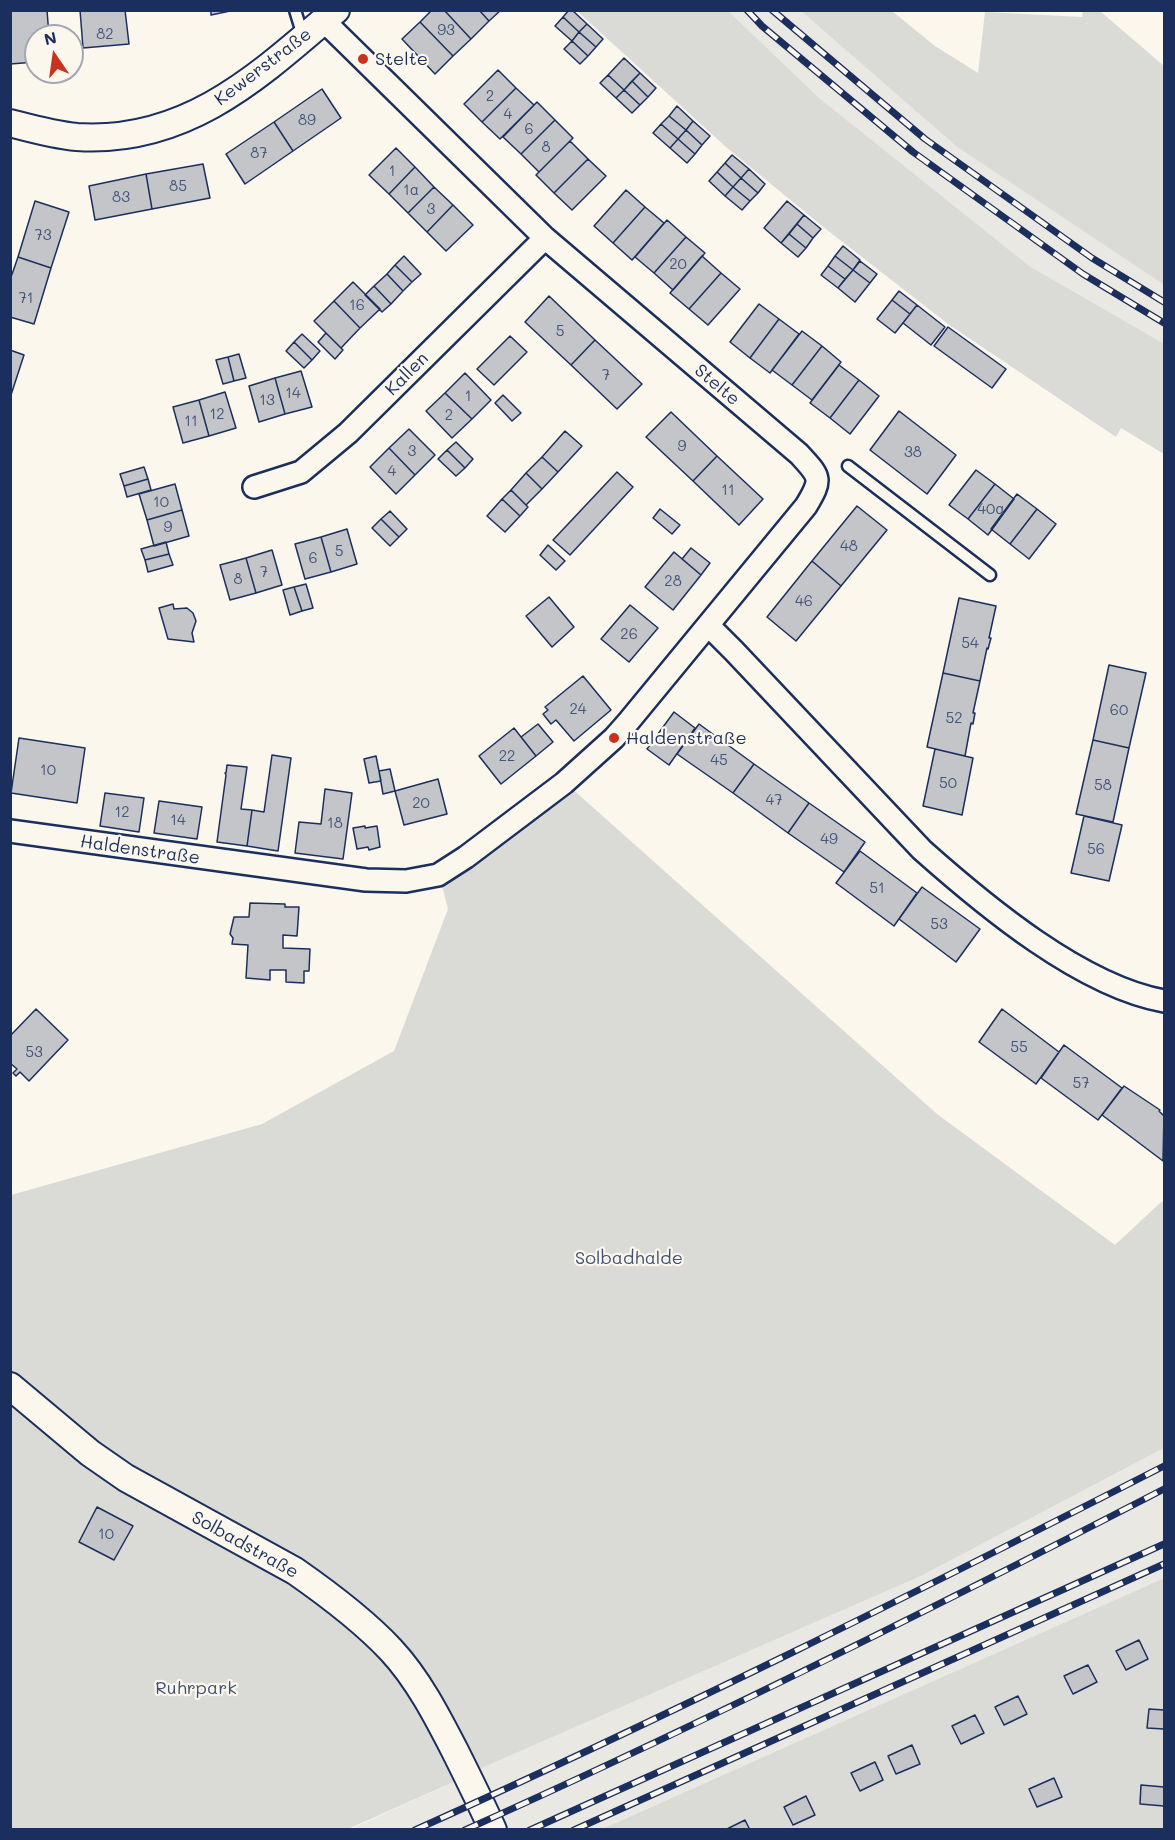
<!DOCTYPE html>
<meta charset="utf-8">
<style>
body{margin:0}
#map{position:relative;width:1175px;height:1840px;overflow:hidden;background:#fbf7ec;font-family:Mali,sans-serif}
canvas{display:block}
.frame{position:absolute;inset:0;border:12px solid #1b2f5e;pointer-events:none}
.north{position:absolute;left:24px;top:24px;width:60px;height:60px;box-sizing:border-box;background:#fbf7ec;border:2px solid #a1a7b3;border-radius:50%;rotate:347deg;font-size:16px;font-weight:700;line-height:24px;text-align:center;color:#1b2f5e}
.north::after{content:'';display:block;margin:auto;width:21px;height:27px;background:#c8321e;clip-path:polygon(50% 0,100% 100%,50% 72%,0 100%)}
</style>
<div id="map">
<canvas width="1175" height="1840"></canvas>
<div class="frame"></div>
<div class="north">N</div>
</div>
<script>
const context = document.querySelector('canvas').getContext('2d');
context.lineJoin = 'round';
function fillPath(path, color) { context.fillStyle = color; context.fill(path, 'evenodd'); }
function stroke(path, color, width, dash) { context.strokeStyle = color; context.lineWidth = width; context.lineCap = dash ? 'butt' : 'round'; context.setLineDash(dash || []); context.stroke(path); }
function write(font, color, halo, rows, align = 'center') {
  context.font = font + ' Mali,sans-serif'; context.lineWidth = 4.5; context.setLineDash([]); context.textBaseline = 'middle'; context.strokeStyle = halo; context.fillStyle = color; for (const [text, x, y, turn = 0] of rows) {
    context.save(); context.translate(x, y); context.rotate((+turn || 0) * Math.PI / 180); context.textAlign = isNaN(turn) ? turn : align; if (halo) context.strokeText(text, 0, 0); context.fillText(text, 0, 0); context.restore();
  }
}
fillPath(new Path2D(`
 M654,11H801L957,147L1164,285V405Z
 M1164,1448V1578L602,1829H495L468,1774L921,1576Z
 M460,1779L484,1830H348Z`), '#eae8e2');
fillPath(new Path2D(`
 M577,11H728L820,99L1029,266L1164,344V454L1121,428L1116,437L948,324L822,226L726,147Z
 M801,11H892L935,46L978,73L985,12L1082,17L1083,11H1100L1164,66V285L957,147Z
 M569,786L937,1114L1115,1245L1160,1203L1164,1201V1448L921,1576L468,1774L371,1622L95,1449L11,1377V1195L262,1124L394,1051L448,909L439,874Z
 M10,1390L318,1596L405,1678L460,1779L348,1829H11Z
 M1164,1578V1829H602Z`), '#dadad7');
const building = new Path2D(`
 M10,10H47L49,36H36V62L10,64Z
 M80,10H125L129,44L83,48Z
 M211,10H235L211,15Z
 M432,10H444L471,39L453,56L420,22Z
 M444,10H479L489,21L471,39Z
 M479,10H501L489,21Z
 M569,10H572L587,24L579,32L563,17Z
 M563,17L579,32L572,41L555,26Z
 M420,22L453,56L435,74L402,39Z
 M587,24L603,39L596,47L579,32Z
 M579,32L596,47L588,56L572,41Z
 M572,41L588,56L580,64L564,49Z
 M624,58L640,73L624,90L608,75Z
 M498,70L516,88L482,122L464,104Z
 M640,73L656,88L648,97L632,81Z
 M608,75L624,90L616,98L600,83Z
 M632,81L648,97L640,105L624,90Z
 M516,88L534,105L500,139L482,122Z
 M322,89L341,118L293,151L274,122Z
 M624,90L640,105L632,113L616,98Z
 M537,102L555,120L521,154L503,137Z
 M677,106L693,121L686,130L669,116Z
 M669,116L686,130L678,139L661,124Z
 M555,120L573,138L539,172L521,154Z
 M693,121L710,136L702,145L686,130Z
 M274,122L293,151L245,184L226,154Z
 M661,124L678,139L670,148L653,133Z
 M686,130L702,145L695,154L678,139Z
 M678,139L695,154L687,163L670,148Z
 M570,141L588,159L554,193L536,175Z
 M396,148L415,167L389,194L369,175Z
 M732,155L749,169L741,178L725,163Z
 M588,159L606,176L572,210L554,193Z
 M725,163L741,178L733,187L717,172Z
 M203,164L210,198L152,209L146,174Z
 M415,167L434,187L408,213L389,194Z
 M749,169L765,184L758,193L741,178Z
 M717,172L733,187L725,196L709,181Z
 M146,174L152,209L95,220L89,186Z
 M741,178L758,193L750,201L733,187Z
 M434,187L453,205L427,232L408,213Z
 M733,187L750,201L742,210L725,196Z
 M626,190L645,207L613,243L594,226Z
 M35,201L69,212L51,268L18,257Z
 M787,201L804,215L781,243L764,228Z
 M453,205L473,225L446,251L427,232Z
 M645,207L664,223L632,260L613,243Z
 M804,215L821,229L813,238L797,224Z
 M667,220L686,237L654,273L635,257Z
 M797,224L813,238L806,248L789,234Z
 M789,234L806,248L798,257L781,243Z
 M686,237L705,253L673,290L654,273Z
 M843,246L860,260L853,270L835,256Z
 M404,256L421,274L412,282L395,265Z
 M702,256L721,273L689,309L670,293Z
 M835,256L853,270L845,279L828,266Z
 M18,257L51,268L34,324L10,317V280Z
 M860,261L877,274L870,283L853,270Z
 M395,265L412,282L403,291L387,274Z
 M828,266L845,279L838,288L821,275Z
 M853,270L870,283L855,302L838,288Z
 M721,273L740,289L708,325L689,309Z
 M387,274L403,291L391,304L374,286Z
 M353,282L380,309L360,328L334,301Z
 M374,286L391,304L382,312L365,295Z
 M899,291L917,305L910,314L892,300Z
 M549,296L595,340L571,365L525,322Z
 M892,300L910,314L895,333L877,319Z
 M334,301L360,328L341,348L314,321Z
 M759,304L779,319L750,358L730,342Z
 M917,305L945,327L931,345L903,323Z
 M779,319L799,334L770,373L750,358Z
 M948,327L1006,369L992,388L934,346Z
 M802,331L822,346L792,385L772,370Z
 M326,333L343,350L335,359L318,342Z
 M302,334L320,351L312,360L294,342Z
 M510,336L527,352L494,385L477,369Z
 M595,340L642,384L617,409L571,365Z
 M294,342L312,360L304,368L286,351Z
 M822,346L841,362L812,400L792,385Z
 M10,350L24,355L10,398Z
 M239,354L246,378L234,381L228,357Z
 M228,357L234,381L223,384L216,360Z
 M839,365L859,380L830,418L810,403Z
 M301,371L312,407L285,414L275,378Z
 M465,373L491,400L472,419L445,393Z
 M275,378L285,414L259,422L249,386Z
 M859,380L879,396L850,434L830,418Z
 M225,392L236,428L209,436L199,400Z
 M445,393L472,419L452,438L426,411Z
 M503,395L521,413L512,421L495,403Z
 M199,400L209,436L183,443L173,407Z
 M899,411L956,455L927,494L870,450Z
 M671,412L717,456L693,481L646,437Z
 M409,429L435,455L415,475L389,448Z
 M565,431L582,446L558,472L542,457Z
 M456,442L473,459L465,468L447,450Z
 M389,448L415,475L396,494L370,467Z
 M447,450L465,468L456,476L438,459Z
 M717,456L763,499L739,525L693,481Z
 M542,457L558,472L542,489L526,473Z
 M144,467L148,479L124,486L120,474Z
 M976,470L995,484L968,519L949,505Z
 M617,472L633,487L570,555L553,540Z
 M526,473L542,489L526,505L511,490Z
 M148,479L151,490L127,497L124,486Z
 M175,484L182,510L147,520L139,494Z
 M995,484L1014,499L988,535L968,519Z
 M511,490L528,507L520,516L502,499Z
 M1017,494L1037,509L1010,544L991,529Z
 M502,499L520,516L505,532L487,516Z
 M857,506L887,530L841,586L812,561Z
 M660,509L680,525L672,534L653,518Z
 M1037,509L1056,524L1029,559L1010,544Z
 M182,510L189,536L154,546L147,520Z
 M390,511L407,529L399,537L381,519Z
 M381,519L399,537L390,546L372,528Z
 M347,529L357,564L331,572L321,537Z
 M321,537L331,572L305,579L295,544Z
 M166,542L169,554L145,560L141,549Z
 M548,545L565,561L556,570L540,555Z
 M691,548L710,563L701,575L682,559Z
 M272,550L282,585L256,593L246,558Z
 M674,552L701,575L673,610L645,587Z
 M169,554L173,565L148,572L145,560Z
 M246,558L256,593L230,600L220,565Z
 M812,561L841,586L796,641L767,617Z
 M306,584L313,608L302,611L294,587Z
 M294,587L302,611L290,615L283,590Z
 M549,597L574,627L552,647L526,616Z
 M959,598L996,606L989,638H991L988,649L987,648L980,681L943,673Z
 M173,604L174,609L187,608L193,613L196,621L192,633L194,642L168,639L159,608Z
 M630,605L658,628L629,662L601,639Z
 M1109,665L1146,673L1129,748L1093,740Z
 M943,673L980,681L973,713H975L973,724L971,723L965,756L927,747Z
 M583,676L611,710L574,741L556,720L551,724L543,714L548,710L545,707Z
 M674,712L695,728L669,765L647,749Z
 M538,724L553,742L536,756L521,737Z
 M699,724L754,764L733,793L677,754Z
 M514,728L536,756L501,784L479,756Z
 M19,738L85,748L77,803L11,793Z
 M1093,740L1129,748L1113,822L1076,814Z
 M935,749L973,758L962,815L923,806Z
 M272,755L291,758L278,851L247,846L252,810L264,812Z
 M376,756L381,781L369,783L364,759Z
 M754,764L809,803L788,833L733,793Z
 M227,765L247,767L241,809L252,810L247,846L217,842L226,775L225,773H226Z
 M390,769L395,791L383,794L379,771Z
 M438,779L447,814L404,825L395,791Z
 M325,789L352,793L343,859L295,853L299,822L321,824Z
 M105,793L144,798L139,832L100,826Z
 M159,801L202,807L197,839L154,833Z
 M809,803L865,842L844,872L788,833Z
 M1084,816L1122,825L1109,881L1071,873Z
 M365,826V828L377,826L380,847L369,850L368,847L357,849L353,828Z
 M860,851L917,893L894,926L836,883Z
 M922,887L980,929L956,962L899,919Z
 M250,903L285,904V907H299L297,936L283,935V948L310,949L309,971H304V983L286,982V970H270V980L246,978L248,945L232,944L233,938L230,934L234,917H249Z
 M36,1009L68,1040L29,1081L20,1072L16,1076L13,1073L17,1069L10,1063V1036Z
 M1002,1009L1059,1052L1036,1084L979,1042Z
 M1064,1045L1122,1088L1098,1120L1041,1078Z
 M1124,1086L1160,1110L1159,1111L1164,1116L1163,1161L1102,1115Z
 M97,1507L133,1526L114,1560L79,1542Z
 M1139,1640L1148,1659L1126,1670L1116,1651Z
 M1088,1665L1097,1682L1073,1694L1064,1676Z
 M1018,1696L1027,1714L1004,1725L995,1707Z
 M1149,1709L1164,1710V1729L1147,1728Z
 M975,1715L984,1733L961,1744L952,1726Z
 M912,1745L920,1764L896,1774L888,1756Z
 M875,1762L883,1780L860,1791L851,1773Z
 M1054,1778L1062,1797L1037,1807L1029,1789Z
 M1141,1785L1164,1787V1806L1140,1804Z
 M806,1796L815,1815L793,1825L784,1807Z
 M745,1820L750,1830H725Z`);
fillPath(building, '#c3c5c9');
stroke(building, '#1b2f5e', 1.5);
const service = new Path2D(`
 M295,10L303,36
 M848,466L990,575`);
const minor = new Path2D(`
 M254,487L301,472L348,433L545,238
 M708,625L734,651L922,850C985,906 1081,986 1164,1001
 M10,831L366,880L406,881L438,875L466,857L564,783L614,738L629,721L806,506C823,478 820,477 799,454L545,238L324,21`);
const tertiary = new Path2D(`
 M10,123C33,129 54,135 77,137C187,144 259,76 336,10
 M10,1386L90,1453L126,1478L295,1571C328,1594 363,1620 391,1650C418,1679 437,1716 455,1751C468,1777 481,1803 493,1830`);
stroke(service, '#1b2f5e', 15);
stroke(minor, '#1b2f5e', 26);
stroke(tertiary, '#1b2f5e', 30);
stroke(service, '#fbf7ec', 10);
stroke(minor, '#fbf7ec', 21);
stroke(tertiary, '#fbf7ec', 26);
const rail = new Path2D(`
 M747,10L762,26L913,152L1083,274L1164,323
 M772,10L925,139L1092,258L1164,302
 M415,1830C669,1716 917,1592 1164,1466
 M465,1830C702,1724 934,1608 1164,1489
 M530,1830L1164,1544
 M574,1830L1164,1564`);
stroke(rail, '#1b2f5e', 7);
stroke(rail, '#fbf7ec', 4.5, [14]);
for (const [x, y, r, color] of [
 [363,59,6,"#c8321e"],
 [614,738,6,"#c8321e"]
]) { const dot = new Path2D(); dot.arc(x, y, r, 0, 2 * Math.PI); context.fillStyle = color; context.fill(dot); stroke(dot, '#fbf7ec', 2); }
write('15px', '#455479', null, [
 ["93",446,30],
 ["82",105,34],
 ["2",490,96],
 ["4",508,114],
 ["89",307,120],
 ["6",529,129],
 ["8",546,147],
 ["87",259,153],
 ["1",392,171],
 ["85",178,186],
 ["1a",411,190],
 ["83",121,197],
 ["3",431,209],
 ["73",43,235],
 ["20",678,264],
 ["71",26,298],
 ["16",357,305],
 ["5",560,331],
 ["7",606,375],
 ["14",293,393],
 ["1",468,396],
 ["13",267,400],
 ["12",217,414],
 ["2",449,415],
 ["11",191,421],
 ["9",682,446],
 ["3",412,451],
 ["38",913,452],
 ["4",392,471],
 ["11",728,490],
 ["10",161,502],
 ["40a",991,509],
 ["9",168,527],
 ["48",849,546],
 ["5",339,551],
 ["6",313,558],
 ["7",264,572],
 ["8",238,579],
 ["28",673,581],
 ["46",804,601],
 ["26",629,634],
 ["54",970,643],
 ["24",578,709],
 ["60",1119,710],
 ["52",954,718],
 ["22",507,756],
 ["45",719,760],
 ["10",48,770],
 ["50",948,783],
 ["58",1103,785],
 ["47",774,800],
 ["20",421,803],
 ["12",122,812],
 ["14",178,820],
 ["18",335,823],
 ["49",829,839],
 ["56",1096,849],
 ["51",877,888],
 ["53",939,924],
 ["55",1019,1047],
 ["53",34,1052],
 ["57",1081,1083],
 ["10",106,1534]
]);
write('18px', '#1b2f5e', '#fbf7ec', [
 ["Stelte",375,59],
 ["Haldenstraße",626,738]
], 'left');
write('18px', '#1b2f5e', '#fbf7ec', [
 ["Kewerstraße",263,67,-37],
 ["Kallen",407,374,-45],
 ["Stelte",717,385,40],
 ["Haldenstraße",140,850,8],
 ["Solbadstraße",245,1545,29]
]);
write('18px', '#415176', '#fbf7ec', [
 ["Solbadhalde",629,1258],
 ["Ruhrpark",196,1688]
]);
</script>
